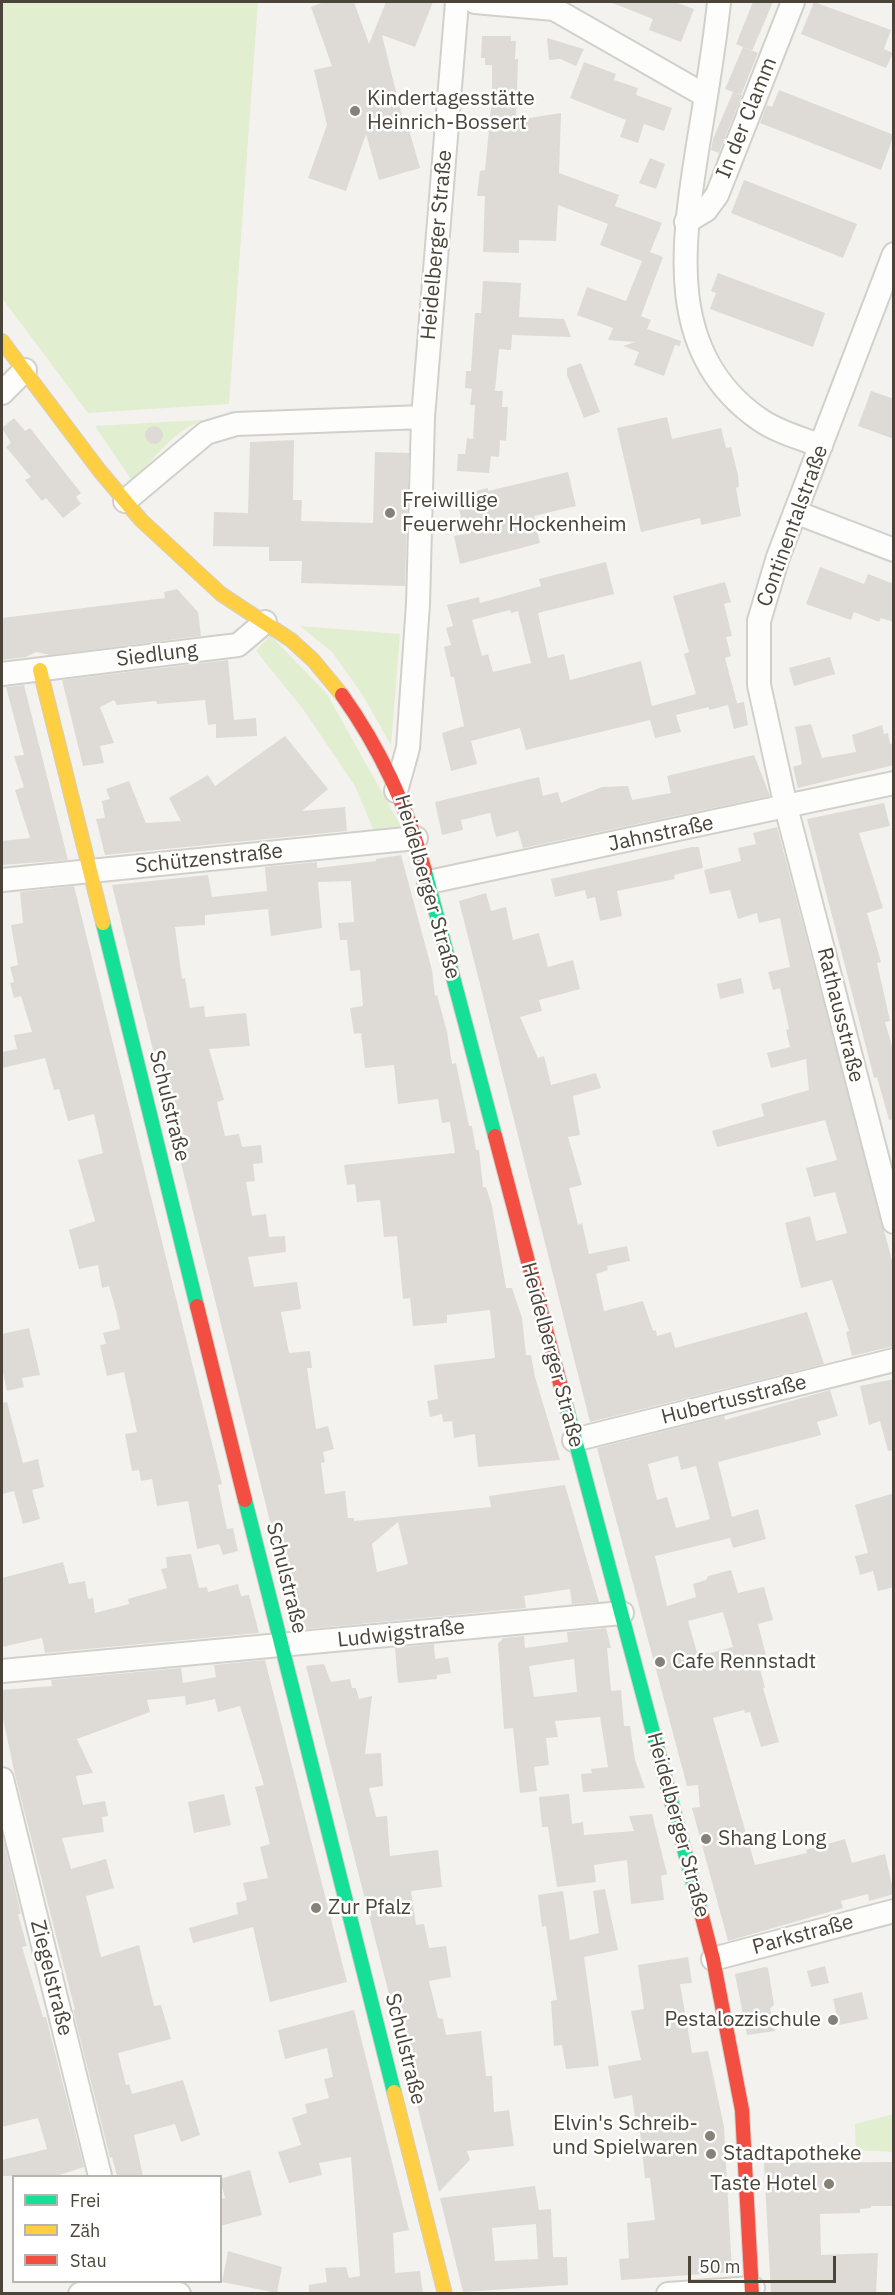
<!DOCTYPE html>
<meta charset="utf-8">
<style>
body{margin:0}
#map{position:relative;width:895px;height:2295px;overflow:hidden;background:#f4f2ee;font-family:"IBM Plex Sans",sans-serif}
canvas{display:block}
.frame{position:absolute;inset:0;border:3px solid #4b4439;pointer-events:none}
.legend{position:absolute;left:12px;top:2175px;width:210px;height:108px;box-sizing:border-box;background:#fff;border:2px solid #b7b4b0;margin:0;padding:8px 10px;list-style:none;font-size:18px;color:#4b4439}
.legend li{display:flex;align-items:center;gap:12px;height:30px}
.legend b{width:30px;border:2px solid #b7b4b0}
.scale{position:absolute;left:688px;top:2256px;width:148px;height:27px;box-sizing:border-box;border:3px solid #4b4439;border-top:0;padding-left:8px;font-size:18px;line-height:21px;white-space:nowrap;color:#4b4439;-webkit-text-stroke:4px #fff;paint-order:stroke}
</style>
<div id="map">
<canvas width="895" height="2295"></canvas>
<div class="frame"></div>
<ul class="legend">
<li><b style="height:8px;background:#16e098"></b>Frei</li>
<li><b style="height:8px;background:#ffcf43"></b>Zäh</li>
<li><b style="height:8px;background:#f24e42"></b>Stau</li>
</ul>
<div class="scale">50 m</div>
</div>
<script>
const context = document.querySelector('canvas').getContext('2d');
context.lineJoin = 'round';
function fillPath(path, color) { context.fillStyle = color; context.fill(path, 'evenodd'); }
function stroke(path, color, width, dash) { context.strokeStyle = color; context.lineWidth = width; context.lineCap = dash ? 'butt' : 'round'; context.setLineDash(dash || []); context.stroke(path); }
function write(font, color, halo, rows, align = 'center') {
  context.font = font + ' "IBM Plex Sans",sans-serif'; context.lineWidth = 5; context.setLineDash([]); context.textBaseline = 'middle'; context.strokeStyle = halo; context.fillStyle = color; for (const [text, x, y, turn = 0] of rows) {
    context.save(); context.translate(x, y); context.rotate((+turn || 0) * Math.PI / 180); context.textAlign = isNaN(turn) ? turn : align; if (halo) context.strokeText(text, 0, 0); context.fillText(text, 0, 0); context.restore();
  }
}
fillPath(new Path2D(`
 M2,2H258L229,404L88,413L2,298Z
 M203,420C174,430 152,460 133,482L95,426Z
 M300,626L400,634L391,745L362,694L332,652Z
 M270,635L327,694L403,830L375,834L355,786L303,709L256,651Z
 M893,2114V2152L856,2150L855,2124Z`), '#e1eecf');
fillPath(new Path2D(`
 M324,2H354L369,44L386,2H433L415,47L382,35L404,124L407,123L420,168L379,180L366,134L346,191L308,178L327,125L314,70L332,66L311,7Z
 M610,2H675L694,9L681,42L649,30L653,19Z
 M753,2H773L752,51L736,44Z
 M814,2L891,30L884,49L893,53L886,68L801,34Z
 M482,36H511V41H516L515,59H518L516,120L561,113L559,173L619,195L615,206L662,223L650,252L663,257L641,316L651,320L647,329L681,341L680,346L675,345L664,376L634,365L639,352L623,346L635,342L608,340L613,328L577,315L587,287L626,301L642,261L600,245L608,224L558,205L556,241L519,240V253L483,252L485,196H477L480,171L485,170L492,98V65H485V58H481Z
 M547,38L584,49L576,66L560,59L549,60Z
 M743,47L758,53L741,95L725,89Z
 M584,62L616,74L614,80L638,88L636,95L672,108L664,131L644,124L638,143L620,137L626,120L570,98Z
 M779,90L894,135L881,170L760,123L767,105L772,107Z
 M733,92L742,95L719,153L711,150L713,139Z
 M650,158L665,164L656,189L639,183Z
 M744,180L857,224L843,258L731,213Z
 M718,273L825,313L813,347L710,309L716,293L711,291Z
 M483,281L521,283L519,317L564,319L571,337L512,335L511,350L499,349L495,391H503L502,407H508L506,441L500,440L499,457L491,456L489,473L457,471L458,454H465L467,438L473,439L475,405H470L472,389L465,388L466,371H471L475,313H481Z
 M581,363L600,412L584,418L567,375V368Z
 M871,391L894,399V439L858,426Z
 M667,417L672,439L721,428L726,448L731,447L738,475L739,487L736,488L741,516L701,525L700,518L641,532L617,428Z
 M14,418L25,431L30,428L81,493L76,497L81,504L63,518L46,498L42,501L25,480L31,477L6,447L11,443L2,428Z
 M145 435a9 9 0 1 1 18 0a9 9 0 1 1-18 0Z
 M294,440L293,500H302L301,521L373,523L375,452L409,453L405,586L301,583L302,561H269V547L213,546L214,512L248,513L250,442Z
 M568,472L576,506L534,516L540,543L460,564L454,536L465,534L456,496L488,488V491Z
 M606,562L614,594L538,613L548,658L564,654L570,680L641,661L652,706L696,694L684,654L689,652L673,596L725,582L731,602L724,604L732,636L726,637L731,656L725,658L737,703L733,704L744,702L748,725L734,729L728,705L709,710V707L676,715L681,732L655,738L650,720L526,750L520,728L471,741L477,764L451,771L442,733L464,726L454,677H451L444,647L451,645L446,628L453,626L447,605L479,597L480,603L541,586L539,579ZM510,610L511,613L518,611L531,663L493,672L488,654L482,656L472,620Z
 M820,567L864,584L868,574L894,584V622L881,618L879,622L854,612L851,620L806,604Z
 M177,589L198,612L201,636L50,655L36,652L26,657L2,660V618L165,598L164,592Z
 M830,657L835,674L794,686L789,668Z
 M228,660L234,720L256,718L257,736L216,738V724L208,725L205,700L157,704L156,701L117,705L114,700L100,707L114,743L100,746L104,763L83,766L62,680Z
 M24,685L68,860L2,865V841L30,838L15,790L24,787L14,756L24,755L6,687Z
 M811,724L822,758L856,752L852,735L882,725L884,734L888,733L890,744L894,743V765L798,788L793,767L802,764L795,727Z
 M285,736L328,789L302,811L345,807L347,831L105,855L96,819L105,818L102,801L110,799L106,789L129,781L146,823L181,821L169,798L208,775L215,786Z
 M754,755L770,796L523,848L518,831L496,837L490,813L461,820L463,830L442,835L435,802L539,777L543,796L558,792L561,803L602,787L628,786L632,800L671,793L667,776Z
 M884,803L890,826L859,833L883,908L867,913L881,962L877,963L890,1021L885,1022L894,1053V1119L889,1120L877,1077L874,1078L807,819Z
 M777,827L894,1268V1346L852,1356L846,1332L849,1331L832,1280L801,1288L785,1223L810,1216L816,1241L847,1233L835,1192L814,1197L806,1168L837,1160L825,1120L717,1147L712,1131L764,1116L761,1104L809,1090L806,1059L771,1068L767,1053L790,1047L786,1030L789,1029L780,988L773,990L768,972L790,967L780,918L759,923L757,913L738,919L730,890L710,894L704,870L741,861L738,848L756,844L753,833Z
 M692,847H699L703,868L674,875L675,879L617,891L622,916L600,921L595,897L587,899L585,890L555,897L551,879Z
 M401,855L432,970L435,996L437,995L447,1032L452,1064L456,1063L469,1126H472L476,1150H479L483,1187H486L492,1206L506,1288H512L522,1318L526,1355H531L535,1377L560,1460L478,1467L475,1434L454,1438L452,1421L443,1422L442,1414L430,1417L427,1401L438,1399L434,1365L495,1358L490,1310L447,1315V1323L413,1326L410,1298L403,1299L397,1236L384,1237L380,1200L357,1202L355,1184L347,1185L344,1165L455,1153L450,1122L442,1123L438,1099L398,1104L394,1065L365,1068L361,1033L354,1034L350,1008L363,1006L360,970L350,971L347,940H340L338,923L354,922L351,881L318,882L322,928L271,936L268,909L205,915V925L175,927L182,979L185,978L190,1008L204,1006L205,1017L246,1013L250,1046L209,1049L224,1100L217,1102L225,1136L239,1134L242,1147L261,1145L263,1163L253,1164L255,1181L246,1182L252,1216L266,1214L269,1237L285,1236L286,1252L248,1257L254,1287L297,1282L301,1309L281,1312L289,1353L310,1351L312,1368H307L316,1429L328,1426L334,1449L323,1452L325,1462L321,1463L325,1494L345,1491L348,1518H354V1521L491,1507L489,1496L565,1485L599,1602L572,1604L570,1589L524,1596L526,1608L297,1630L286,1573L283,1574L112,885L208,875L212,897L267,891L265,867L317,862V868L376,861V859ZM398,1522L408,1564L377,1572L372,1544Z
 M74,886L222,1484L218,1485L227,1529L233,1528L238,1551L223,1555L219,1544L197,1549L188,1501L157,1506L152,1479L141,1481L139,1470L132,1471L125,1434L137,1432L124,1372L107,1376L100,1345L106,1344L103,1333L120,1329L116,1311L109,1286L102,1288L98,1265L79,1269L69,1230L95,1221L78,1160L103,1153L94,1114L68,1121L59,1089L54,1090L45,1058L2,1068V1052L17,1049L14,1035L32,1032L21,996L14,998L10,983L14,982L10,967L18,965L11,925L23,923L20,892Z
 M486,893L491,911L506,907L513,940L539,933L548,967L573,960L580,989L539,1000L542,1011L520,1017L538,1058L544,1056L551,1085L596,1073L601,1088L573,1096L580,1135L568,1137L582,1185L569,1188L578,1225L582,1223L589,1254L627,1246L630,1261L607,1266L608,1270L596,1274L604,1311L643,1301L653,1331L656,1330L657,1336L671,1332L675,1348L807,1312L824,1364L590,1422L459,901Z
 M741,978L744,993L720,999L717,984Z
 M29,1328L40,1375L22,1378L24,1387L7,1391L2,1368V1334Z
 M894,1379V1450L888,1451L880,1421L869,1425L860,1386Z
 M830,1390L838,1416L817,1422L821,1435L718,1462L732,1517L758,1509L766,1539L733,1548L730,1538L655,1556L667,1606L696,1597L693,1584L706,1580L708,1576L731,1570L738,1593L764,1587L773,1620L758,1624L768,1663L759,1665L765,1688H763L779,1742L761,1747L750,1712L745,1713L744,1710L713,1718L755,1865L807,1853L806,1850L845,1839L852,1863L885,1854L894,1894L869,1901L868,1894L841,1901L843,1908L728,1941L692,1808L700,1807L698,1785L687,1786L597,1448L724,1416L725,1420ZM678,1456L681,1470L696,1466L710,1519L676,1528L667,1497L657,1500L648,1464ZM723,1612L733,1647L698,1656L688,1621Z
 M7,1402L23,1463L38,1459L44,1487L32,1490L40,1519L23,1524L14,1491L2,1494V1403Z
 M894,1493V1587L878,1591L873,1571L860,1575L855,1556L868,1553L855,1505Z
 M191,1554L199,1588L207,1587L208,1592L238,1584L241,1596L249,1595L259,1633L45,1653L42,1638L2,1647V1578L63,1562L69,1584L85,1581L88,1599L93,1598L95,1613L129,1604L128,1599L167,1588L161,1569L167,1568L166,1557Z
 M606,1628L611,1648H607L611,1691L621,1690L624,1726H630L635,1760L645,1788L583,1792L581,1774L592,1773L591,1769L608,1767L600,1717L555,1721L558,1737L546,1738L549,1765L534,1767L537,1791L520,1793L513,1728L504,1729L498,1644L503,1638L524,1636L525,1648L568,1642L567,1632ZM574,1659L577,1692L534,1697L529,1666Z
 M434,1644L435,1659L448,1657L451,1673L437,1675V1679L398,1683L395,1648Z
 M265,1660L347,1982L270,2002L253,1927L193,1943L189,1928L238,1914L236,1903L247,1900L243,1883L268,1878L260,1847L270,1844L255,1787L264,1785L240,1706L218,1712L215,1699L186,1705L185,1696L147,1700L150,1712L77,1739L93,1773L76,1776L83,1805L105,1801L108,1816L102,1817L104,1832L62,1838L71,1869L106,1859L114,1888L86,1896L101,1957L139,1945L154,2006L161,2005L171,2039L118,2053L126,2085L129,2084L132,2094L183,2080L200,2135L181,2142L175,2124L134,2135L143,2176H117L112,2157L110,2158L73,2010H75L15,1775L2,1714V1690L52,1686L51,1680L181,1668L183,1683L216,1677L214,1665Z
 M324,1664L331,1682L350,1679L352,1688H356L359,1699L372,1696L365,1754L381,1753L383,1786L369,1788L376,1817L387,1816L390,1856L438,1850L442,1887L411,1891L416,1925L424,1924L429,1948L446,1946L451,1977L429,1981L438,2018L443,2019L446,2035L481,2031L486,2076H492L494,2112L509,2110L514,2146L467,2151L470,2160L439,2192L306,1666Z
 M224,1794L231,1825L194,1833L188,1802Z
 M569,1794L572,1824L583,1822L584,1835L634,1831L629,1816L652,1814L667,1874L661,1876L664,1900L631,1904L627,1860L594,1865L596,1882L557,1887L548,1827H542L539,1797Z
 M2,1833L21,1914H18L27,1946L22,1947L43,2017H46L84,2167L56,2176H2V2160L47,2149L38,2118L2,2127Z
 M605,1889L618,1950L584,1957L599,2066L566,2069L562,2045L554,2046L551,2001L557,2000L546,1926L542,1927L538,1895L563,1891L570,1940L599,1933L593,1891Z
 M688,1957L692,1983L680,1984L692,2053L708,2051L724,2127L732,2272L621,2280L619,2259L629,2258L627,2223L655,2220L650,2178H645L640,2132L637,2133L632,2095L614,2099L608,2066L641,2060L631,2011L644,2009L638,1965Z
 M825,1966L829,1983L811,1987L807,1971Z
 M765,1967L768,1968L774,2005L770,2008L775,2031L747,2035L735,1974Z
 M862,1992L868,2019L839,2025L833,1999Z
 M354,2010L409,2230L393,2233L395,2273L420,2271L423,2294H309V2285L327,2282L325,2268L346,2267L349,2278L360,2276L351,2157L319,2163L322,2175L289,2183L278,2152L301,2145L292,2118L307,2113L305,2104L329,2098L324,2079L333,2077L327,2048L285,2059L278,2030Z
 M894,2162V2206H871V2208L860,2209V2213L820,2214L821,2255L878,2253L876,2294H771L764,2163Z
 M250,2170L262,2215L220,2226V2199L225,2198L220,2179Z
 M535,2186L539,2210L551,2209L553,2257H567L568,2285L463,2292L440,2198ZM536,2224L538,2259L495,2261L492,2228Z
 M228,2251L282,2267L277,2293L222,2282Z`), '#dedbd6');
const street = new Path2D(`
 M475,2L554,9L706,96
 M719,2C714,52 705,101 697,151C682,247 666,354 759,419C777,432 801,438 821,446
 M686,222L706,210L717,195L793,2
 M894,254L778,557L759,621V685L786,807L894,1222
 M2,393L25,370
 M125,501L206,433L236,424L423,417
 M795,512L894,550
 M2,674L238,645L265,622
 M396,791L408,748L418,604L423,417L457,2
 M2,880L416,838
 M429,882L894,783
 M574,1440L894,1360
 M2,1671L622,1613
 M2,1779L100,2176
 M713,1959L894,1911
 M80,2294L127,2286L179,2294
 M668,2294L753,2288`);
const fast = new Path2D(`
 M425,871L495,1136
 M103,923L197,1306
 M561,1387L700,1909
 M245,1500L394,2092`);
const slow = new Path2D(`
 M2,341L99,470L141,520L221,594L291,640L313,660L342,695
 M40,670L103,923
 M394,2092L445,2294`);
const jam = new Path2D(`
 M342,695C379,747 408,809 425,871
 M495,1136L561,1387
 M197,1306L245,1500
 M700,1909L713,1959L742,2110L752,2294`);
stroke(street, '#d2d0cb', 26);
stroke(fast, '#d3cfc5', 16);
stroke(slow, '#d3cfc5', 16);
stroke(jam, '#d3cfc5', 16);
stroke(street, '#fdfdfc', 22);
stroke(fast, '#16e098', 14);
stroke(slow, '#ffcf43', 14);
stroke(jam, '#f24e42', 14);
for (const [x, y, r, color] of [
 [355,111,6,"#868178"],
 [390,513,6,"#868178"],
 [660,1662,6,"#868178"],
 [706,1839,6,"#868178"],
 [316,1908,6,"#868178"],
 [833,2020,6,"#868178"],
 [710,2136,6,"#868178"],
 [711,2154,6,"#868178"],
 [829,2184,6,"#868178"]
]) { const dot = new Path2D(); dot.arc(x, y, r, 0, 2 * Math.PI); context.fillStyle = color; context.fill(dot); stroke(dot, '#fff', 2); }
write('21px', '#4b4439', '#fff', [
 ["Kindertagesstätte",367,99],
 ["Heinrich-Bossert",367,123],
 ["Freiwillige",402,501],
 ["Feuerwehr Hockenheim",402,525],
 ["Cafe Rennstadt",672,1662],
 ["Shang Long",718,1839],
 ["Zur Pfalz",328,1908],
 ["Pestalozzischule",821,2020,"right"],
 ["Elvin's Schreib-",698,2124,"right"],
 ["und Spielwaren",698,2148,"right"],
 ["Stadtapotheke",723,2154],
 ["Taste Hotel",817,2184,"right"]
], 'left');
write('21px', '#4b4439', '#fff', [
 ["In der Clamm",747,118,-68],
 ["Heidelberger Straße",437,245,-85],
 ["Continentalstraße",793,526,-70],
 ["Siedlung",157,655,-7],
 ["Jahnstraße",661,834,-12],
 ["Schützenstraße",209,859,-6],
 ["Heidelberger Straße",427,887,74],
 ["Rathausstraße",840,1015,76],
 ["Schulstraße",169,1106,76],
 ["Heidelberger Straße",552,1355,75],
 ["Hubertusstraße",734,1400,-14],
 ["Schulstraße",286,1578,76],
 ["Ludwigstraße",401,1634,-6],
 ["Heidelberger Straße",678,1825,75],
 ["Parkstraße",803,1935,-15],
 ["Ziegelstraße",51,1978,76],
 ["Schulstraße",405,2049,76]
]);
</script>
